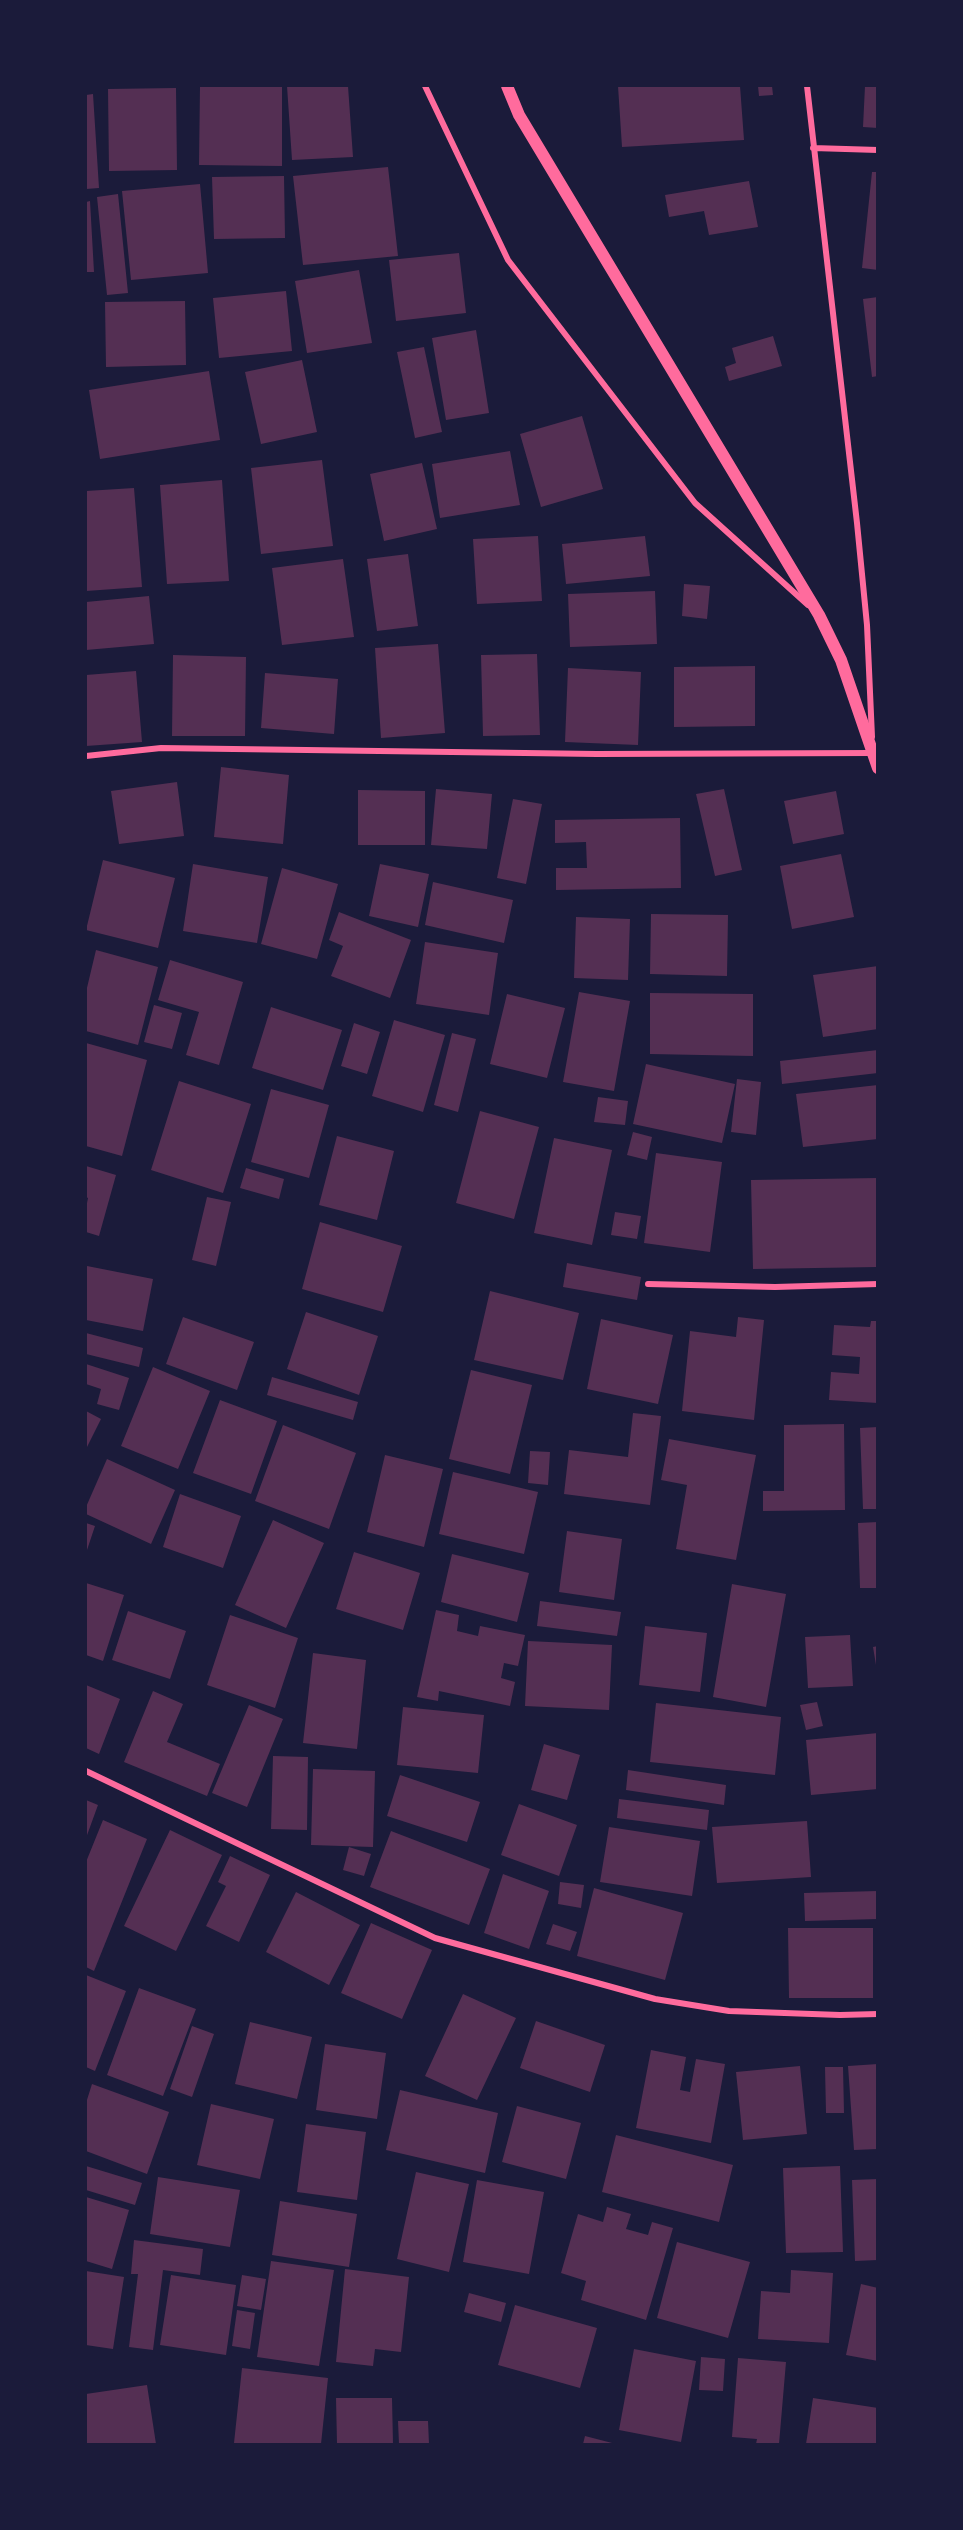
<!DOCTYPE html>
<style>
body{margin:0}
#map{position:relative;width:963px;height:2530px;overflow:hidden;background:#1b1b3a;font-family:"Titillium Web",sans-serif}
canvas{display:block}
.frame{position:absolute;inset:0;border:87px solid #1b1b3a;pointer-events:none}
</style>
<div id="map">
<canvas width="963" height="2530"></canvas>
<div class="frame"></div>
</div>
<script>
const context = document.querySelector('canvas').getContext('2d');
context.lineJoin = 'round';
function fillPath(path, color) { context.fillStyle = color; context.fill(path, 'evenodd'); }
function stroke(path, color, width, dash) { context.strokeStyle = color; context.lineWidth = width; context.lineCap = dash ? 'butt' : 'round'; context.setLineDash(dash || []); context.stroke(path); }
fillPath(new Path2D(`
 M200,86H282V166L199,165Z
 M287,86H348L353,157L292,160Z
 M618,86H740L744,140L622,147Z
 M758,86H772L773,95L759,96Z
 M865,86H878V128L863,127Z
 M176,88L177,170L109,171L108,89Z
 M93,94L99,188L86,189V95Z
 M388,167L398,256L303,265L293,176Z
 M872,172H878V270L862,268Z
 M284,176L285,238L214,239L212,177Z
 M749,181L758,227L709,235L704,211L669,217L665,195Z
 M200,184L208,273L131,280L122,191Z
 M118,194L128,293L107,295L97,197Z
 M90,201L94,272H86V202Z
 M459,253L466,313L396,321L389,260Z
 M359,270L372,343L307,353L295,281Z
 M286,291L292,351L219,358L213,298Z
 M878,297V376L872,377L863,299Z
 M185,301L186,365L106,367L105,302Z
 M476,330L489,413L446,420L432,338Z
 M773,336L782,366L729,381L725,367L736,363L732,348Z
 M424,347L442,432L415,438L397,352Z
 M302,360L317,432L261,444L245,372Z
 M209,371L220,440L100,459L89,390Z
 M582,416L603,489L541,507L520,434Z
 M510,451L520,505L440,518L432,464Z
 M322,460L333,546L261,554L251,468Z
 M422,463L437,529L384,541L370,474Z
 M222,480L229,581L167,584L160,485Z
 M134,488L142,587L86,591V491Z
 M538,536L542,601L477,604L473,539Z
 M645,536L650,576L566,584L562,544Z
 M408,554L418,626L377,631L367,559Z
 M343,559L354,637L282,645L272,568Z
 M684,584L710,586L707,619L682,616Z
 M655,591L657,644L570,647L568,594Z
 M149,596L154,644L86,650V602Z
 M438,644L445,733L381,738L375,648Z
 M537,654L540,735L483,736L481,655Z
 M173,655L246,657L245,736H172Z
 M755,666V726L674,727V667Z
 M568,668L641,672L638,745L565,742Z
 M136,671L142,742L86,746V675Z
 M265,673L338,679L334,734L261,728Z
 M221,767L289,775L283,844L214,837Z
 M177,782L184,836L119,844L111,791Z
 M436,789L492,794L487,849L431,845Z
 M724,789L742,870L715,876L696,794Z
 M358,790L425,791V845H358Z
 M836,791L844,834L793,844L784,801Z
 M513,799L542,804L526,884L497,878Z
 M680,818L681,888L556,890V868H587L586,842L555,843V820Z
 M841,854L854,917L792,929L780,866Z
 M103,860L175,878L158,948L86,930Z
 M193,864L268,877L257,943L183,931Z
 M380,864L429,874L418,927L369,916Z
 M282,868L338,884L317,959L261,944Z
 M433,882L513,900L504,943L425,925Z
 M339,912L411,940L390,998L331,976L343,946L329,940Z
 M651,914L728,915L727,976L650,974Z
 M576,917L630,919L628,980L574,978Z
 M425,942L498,953L489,1015L416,1004Z
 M96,950L158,967L138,1045L86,1031V992Z
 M170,960L243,982L219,1065L186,1055L199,1012L158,1000Z
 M878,966V1029L823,1037L813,975Z
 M579,992L630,1001L614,1091L563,1082Z
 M650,993L753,994V1056L650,1054Z
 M507,994L565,1008L547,1078L490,1064Z
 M154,1005L182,1013L172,1049L144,1042Z
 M271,1007L342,1030L323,1090L252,1068Z
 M394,1020L445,1035L423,1112L372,1096Z
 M354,1023L380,1032L367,1074L341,1066Z
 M452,1033L476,1039L458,1112L434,1105Z
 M86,1043L147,1060L122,1156L86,1146Z
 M878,1050V1073L782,1084L780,1061Z
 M646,1064L735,1084L722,1143L633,1124Z
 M737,1079L761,1082L756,1135L731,1132Z
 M179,1081L251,1104L223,1193L151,1170Z
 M878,1085V1139L803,1147L796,1094Z
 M271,1089L329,1105L309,1178L251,1162Z
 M598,1097L628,1101L625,1125L594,1122Z
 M480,1111L539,1127L514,1219L456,1203Z
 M633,1132L652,1137L647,1160L627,1155Z
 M337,1136L394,1151L377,1220L319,1205Z
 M554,1138L612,1150L592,1245L534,1233Z
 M656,1153L722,1162L710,1252L644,1243Z
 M86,1166L116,1175L99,1236L86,1232V1208L88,1198L86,1197Z
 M246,1168L284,1179L279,1199L240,1188Z
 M878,1178V1267L753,1269L751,1180Z
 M207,1197L231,1202L216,1266L192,1260Z
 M615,1212L641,1216L637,1239L611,1235Z
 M320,1222L402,1246L383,1312L302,1289Z
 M567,1263L641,1277L637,1300L563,1287Z
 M87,1266L153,1279L143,1331L86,1320Z
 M490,1291L579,1313L563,1380L474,1360Z
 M306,1312L378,1336L359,1395L287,1369Z
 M183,1317L254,1342L237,1390L166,1364Z
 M738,1317L764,1320L754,1420L682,1411L690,1331L736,1337Z
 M601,1319L673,1335L658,1404L587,1389Z
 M871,1321H878V1403L829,1400L831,1372L859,1374L860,1357L832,1355L834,1325L870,1327Z
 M86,1333L143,1348L139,1367L86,1354Z
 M86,1364L129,1378L119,1410L97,1404L101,1389L86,1384Z
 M153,1367L210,1391L178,1469L121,1446Z
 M471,1370L532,1385L510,1474L449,1459Z
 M272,1377L358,1402L353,1420L267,1395Z
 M220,1400L277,1421L251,1494L193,1473Z
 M86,1411L101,1419L86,1449Z
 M633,1413L661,1416L650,1505L564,1494L569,1450L628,1457Z
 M844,1424L845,1510L763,1511V1491H784V1425Z
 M283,1425L356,1453L329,1529L255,1501Z
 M878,1427V1509H863L860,1428Z
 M669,1439L756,1455L736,1560L676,1549L687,1485L661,1480Z
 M530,1451L550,1452L548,1485L528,1483Z
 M385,1455L443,1469L424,1547L367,1532Z
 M107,1459L175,1490L151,1544L86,1514V1507Z
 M453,1472L538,1492L524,1554L439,1534Z
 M180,1494L241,1516L223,1568L163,1547Z
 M273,1520L324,1543L286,1628L235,1605Z
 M878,1522V1588H860L858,1523Z
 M86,1523L95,1526L86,1553Z
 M567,1531L622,1539L614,1600L559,1592Z
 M354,1552L420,1573L403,1630L336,1609Z
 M452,1554L529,1573L517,1622L441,1602Z
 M86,1583L124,1595L103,1661L86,1655Z
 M732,1584L786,1594L766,1707L713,1697Z
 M540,1601L621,1612L617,1636L537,1626Z
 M436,1610L459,1615L457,1631L478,1636L480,1626L525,1635L518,1666L504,1663L501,1678L515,1682L510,1706L439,1691L438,1701L417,1697Z
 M128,1611L186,1631L170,1679L112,1660Z
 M230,1615L298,1638L275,1708L207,1685Z
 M645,1626L707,1633L700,1692L639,1685Z
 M850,1635L853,1686L808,1688L805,1637Z
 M528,1641L612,1645L609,1710L525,1706Z
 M878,1646V1665H876L873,1647Z
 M313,1653L366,1660L357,1749L303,1743Z
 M86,1685L120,1699L99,1754L86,1748Z
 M153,1691L183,1704L167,1742L220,1764L207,1796L124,1762Z
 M817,1702L823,1726L806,1730L800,1705Z
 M656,1703L781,1717L775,1775L650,1762Z
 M249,1705L283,1719L247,1807L212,1793Z
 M403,1707L484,1715L478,1773L397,1765Z
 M878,1733V1789L811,1795L806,1740Z
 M544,1744L580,1755L567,1800L531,1790Z
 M273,1756L308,1757L307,1830L271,1829Z
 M313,1769L375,1771L373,1847L311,1845Z
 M628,1770L726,1785L724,1805L626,1790Z
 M400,1775L480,1802L467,1842L387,1816Z
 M619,1799L709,1810L707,1830L617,1818Z
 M86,1800L98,1805L86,1838Z
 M519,1804L577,1825L559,1876L501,1855Z
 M103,1820L147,1839L94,1971L86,1967V1862Z
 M807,1821L811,1877L717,1883L712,1827Z
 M609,1827L700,1841L692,1896L600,1882Z
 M170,1830L222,1855L176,1951L124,1926Z
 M391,1831L490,1869L469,1925L370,1887Z
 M349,1847L371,1854L364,1876L343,1870Z
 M230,1856L270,1875L239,1942L206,1926L226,1886L218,1882Z
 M503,1874L549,1891L529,1949L484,1933Z
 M560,1882L584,1885L581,1908L558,1904Z
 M594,1888L683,1913L665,1980L577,1956Z
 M878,1891V1919L805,1921L804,1893Z
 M296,1892L360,1925L329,1985L266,1952Z
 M371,1923L432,1950L402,2019L341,1993Z
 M553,1924L577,1932L570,1951L546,1944Z
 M788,1928H873V1998H789Z
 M86,1975L126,1991L95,2071L86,2067Z
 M139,1988L196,2009L163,2096L107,2075Z
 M463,1994L516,2018L477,2100L425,2076Z
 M536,2021L605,2045L590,2092L520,2068Z
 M250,2022L312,2037L297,2099L235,2084Z
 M192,2026L214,2034L192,2097L170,2089Z
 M325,2044L386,2053L377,2119L316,2110Z
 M651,2050L686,2057L680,2090L690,2092L696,2059L725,2064L711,2143L636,2128Z
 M878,2064V2149L854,2150L848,2066Z
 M800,2066L807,2134L743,2140L736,2072Z
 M825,2067H843L844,2113H826Z
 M92,2084L169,2112L147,2174L86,2151V2103Z
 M400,2090L498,2113L485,2173L386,2150Z
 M211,2104L274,2119L260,2179L197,2165Z
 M517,2106L581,2123L566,2179L502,2162Z
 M306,2124L366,2132L357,2200L297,2192Z
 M616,2135L733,2165L719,2222L602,2192Z
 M86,2166L142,2183L135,2205L86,2190Z
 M840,2166L843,2252L786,2253L783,2168Z
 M416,2172L469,2184L449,2272L397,2259Z
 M158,2177L240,2190L230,2247L150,2234Z
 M878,2179V2260L855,2261L852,2180Z
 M477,2180L544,2192L529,2274L463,2262Z
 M86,2197L129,2210L112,2269L86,2261Z
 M280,2201L357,2214L349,2267L272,2255Z
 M607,2207L631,2214L626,2229L648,2235L652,2222L673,2228L646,2320L581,2300L586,2281L561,2273L578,2214L603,2222Z
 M134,2240L203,2249L200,2275L163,2270L153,2350L129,2347L138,2274H131Z
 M677,2242L750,2262L728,2338L657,2318Z
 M271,2261L334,2270L319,2366L257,2357Z
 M345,2269L409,2277L401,2352L375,2349L373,2366L336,2362Z
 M791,2270L833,2273L829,2343L758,2339L761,2291L790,2293Z
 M86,2271L124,2277L113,2349L86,2345Z
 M171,2275L236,2285L226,2355L160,2345Z
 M242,2275L266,2279L261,2310L237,2306Z
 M861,2284L878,2288V2361L846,2355Z
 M469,2293L506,2303L501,2322L464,2312Z
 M515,2305L597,2328L580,2388L498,2365Z
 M237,2310L255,2313L250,2349L232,2346Z
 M634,2349L696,2361L681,2442L619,2430Z
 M701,2357L725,2359L723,2391L699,2390Z
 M738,2358L786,2362L779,2444H756L757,2439L732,2437Z
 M242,2368L328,2378L321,2444L234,2443Z
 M147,2385L156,2444H86V2394Z
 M336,2398H392L393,2444H337Z
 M813,2398L878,2408V2444H806Z
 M398,2421H428L429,2444H399Z
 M585,2436L616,2444H583Z`), '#542f53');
stroke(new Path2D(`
 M425,86L508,260L695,503L808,605
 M807,86L857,523L867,625L872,737
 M813,148L878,150
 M86,756L161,748L597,754L873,753
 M648,1284L775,1287L878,1284
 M86,1771L435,1938L655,1999L729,2011L840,2015L878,2014`), '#ff6b9d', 6);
stroke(new Path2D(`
 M507,86L519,115L819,615L841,660L878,768`), '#ff6b9d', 12);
</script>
